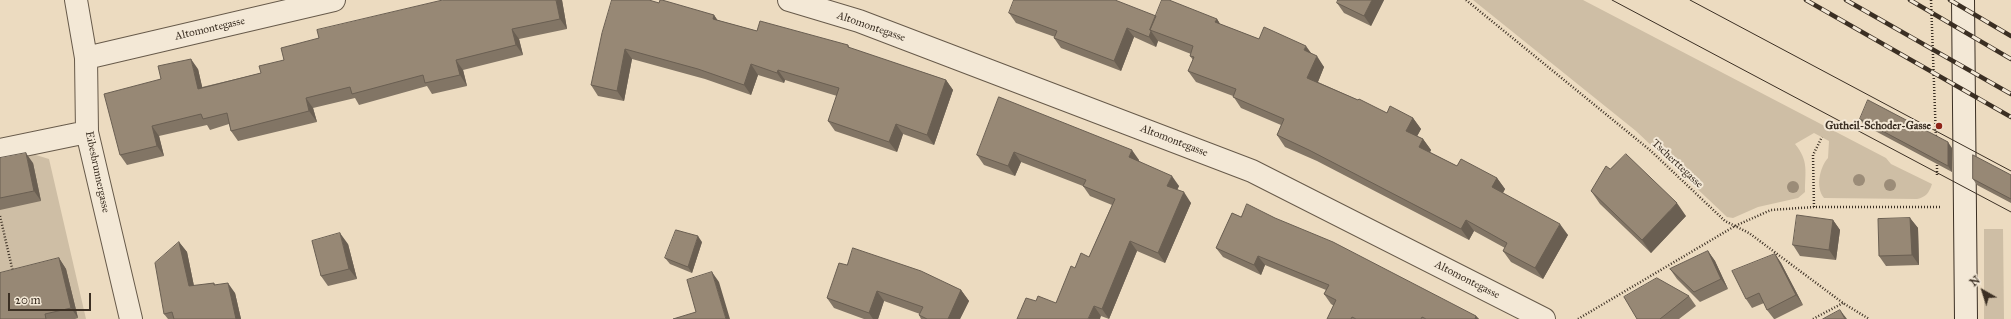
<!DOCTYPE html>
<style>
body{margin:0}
#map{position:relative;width:2011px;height:319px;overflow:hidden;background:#ecdbc0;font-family:"IM FELL Great Primer",serif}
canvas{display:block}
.north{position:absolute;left:1963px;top:271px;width:40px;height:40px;-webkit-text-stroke:3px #f3e8d6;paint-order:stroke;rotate:321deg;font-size:11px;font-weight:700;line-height:16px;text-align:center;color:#3b2f23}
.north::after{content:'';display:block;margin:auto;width:14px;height:18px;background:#3b2f23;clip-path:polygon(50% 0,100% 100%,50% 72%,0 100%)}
.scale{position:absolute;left:8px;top:293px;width:83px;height:18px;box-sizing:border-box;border:2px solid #3b2f23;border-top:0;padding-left:5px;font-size:12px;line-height:14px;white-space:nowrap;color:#3b2f23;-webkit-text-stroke:3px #f3e8d6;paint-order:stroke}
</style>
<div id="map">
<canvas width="2011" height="319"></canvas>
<div class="north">N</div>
<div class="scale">20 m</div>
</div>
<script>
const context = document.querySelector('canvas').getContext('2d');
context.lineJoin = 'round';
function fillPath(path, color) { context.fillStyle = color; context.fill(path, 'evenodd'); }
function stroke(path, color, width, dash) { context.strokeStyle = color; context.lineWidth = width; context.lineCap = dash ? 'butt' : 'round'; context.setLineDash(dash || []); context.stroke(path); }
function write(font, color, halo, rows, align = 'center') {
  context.font = font + ' "IM FELL Great Primer",serif'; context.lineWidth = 4; context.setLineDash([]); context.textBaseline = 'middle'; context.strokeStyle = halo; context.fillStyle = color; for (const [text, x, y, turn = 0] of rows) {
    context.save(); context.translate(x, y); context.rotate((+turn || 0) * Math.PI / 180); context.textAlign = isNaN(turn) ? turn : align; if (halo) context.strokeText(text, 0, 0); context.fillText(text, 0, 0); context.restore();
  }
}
fillPath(new Path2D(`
 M1473,0H1583L1886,158L1891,164L1932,184C1929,193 1926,197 1917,199L1824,198C1815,187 1820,167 1828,158L1829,141L1814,133L1795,144C1809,161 1805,171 1805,192L1798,198L1758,207L1733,218L1727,217L1636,131Z
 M0,144L49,159L86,319H0Z
 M1984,229H2003L2004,319H1984Z`), '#cebea5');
const street = new Path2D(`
 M76,0L86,58L87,132L131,319
 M789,0L859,21L1252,171L1544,319
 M86,58L334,0
 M0,150L87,132`);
const secondary = new Path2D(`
 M1963,0L1966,319`);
stroke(street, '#675a4a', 24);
stroke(secondary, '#3b2f23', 24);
stroke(new Path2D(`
 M1466,0L1651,151L1725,221L1749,233L1843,303L1869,319
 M1931,0L1936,139
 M1937,162V177
 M1814,207L1813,155L1822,137
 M0,216L13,272
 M1578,319L1735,226L1771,210L1814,207H1940
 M1813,319L1843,303`), '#3b2f23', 2.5, [1, 2]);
stroke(street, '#f3e8d6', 22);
stroke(secondary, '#f3e8d6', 22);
stroke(new Path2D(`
 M1612,0L2011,212
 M1690,0L2011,171`), '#3b2f23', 1);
const rail = new Path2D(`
 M1806,0L2011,117
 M1846,0L2011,94
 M1910,0L2011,59
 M1950,0L2011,36`);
stroke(rail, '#3b2f23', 4.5);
stroke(rail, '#f3e8d6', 3, [9]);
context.fillStyle = '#9b8c78';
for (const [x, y] of [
 [1859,180],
 [1890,185],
 [1793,187]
]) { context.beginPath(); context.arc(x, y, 6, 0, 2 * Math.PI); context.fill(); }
fillPath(new Path2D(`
 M562,0L567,29L519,39L523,55L463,70L467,86L432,94L427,86L359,105L355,98L313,108L317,122L238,141L231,131L229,124L210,130L207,125L159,136L164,156L127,165L120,155L198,69L202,87L261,73L284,60L319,38Z
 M1384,0L1371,26L1344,13L1337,3Z
 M659,3L714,15L717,20L757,31L848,45L850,48L946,80L953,90L934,145L903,134L897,152L835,131L828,121L837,96L785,80L784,83L758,75L751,95L705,79L632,59L624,101L598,96L591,85Z
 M1009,13L1156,16L1217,19L1220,24L1259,39L1312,54L1324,67L1318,82L1387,113L1413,118L1421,129L1417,136L1423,139L1431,150L1430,152L1457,166L1497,178L1505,189L1503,193L1568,235L1543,279L1511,262L1503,251L1505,248L1474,231L1469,240L1317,161L1285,147L1277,135L1281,125L1241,108L1233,96L1196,82L1188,71L1193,60L1190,56L1191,54L1158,41L1156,47L1134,37L1121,71L1061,48L1054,38L1055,37L1016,23Z
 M999,97L1139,160V161L1179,186L1177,190L1191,203L1165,263L1137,251L1109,319L1101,316L1036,301L1056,303L1075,268L1089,257L1112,205L1090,196L1083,186L1021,162L1015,176L984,165L977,155Z
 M1860,119L1952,148V172L1864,125Z
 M0,158L33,163L41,201L0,210Z
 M2011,175V203L1977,185L1973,179Z
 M1591,191L1686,216L1651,253L1600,204Z
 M1232,213L1476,316L1479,319H1327L1334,306L1331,304L1324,294L1326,290L1265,265L1261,275L1223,257L1216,248Z
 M1910,218L1918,228L1919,265L1886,266L1879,256Z
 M1833,220L1840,230L1836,260L1800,256L1793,245Z
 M179,242L187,252L194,286L214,283L215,285L235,293L241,319H168L164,314Z
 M702,242L692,273L670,264L665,258Z
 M348,244L357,279L328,286L321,276Z
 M1708,251L1715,261L1728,289L1700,302L1677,279L1670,269Z
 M1775,254L1781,263L1803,305L1775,319H1774L1767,310L1764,303L1752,308L1746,299Z
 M59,258L66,269L78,318L75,319H0Z
 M847,265L961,290L969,301L960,319H921L919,315L920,314L884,301L878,319H864L834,308L827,298Z
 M1689,296L1696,306L1679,319H1637Z`), '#827565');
fillPath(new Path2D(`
 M556,0H562L567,29L560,19Z
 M1372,0H1384L1371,26L1364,16Z
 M714,15L721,25L713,19Z
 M1217,19L1224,30L1215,22Z
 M1127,28L1134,37L1121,71L1114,61Z
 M512,29L519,39L523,55L516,45Z
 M1151,31L1158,41L1156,47L1149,37Z
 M1306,46L1314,57L1304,50Z
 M625,49L632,59L624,101L617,91Z
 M1317,56L1324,67L1315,89L1307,78Z
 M191,59L198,69L205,99L198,89Z
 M456,60L463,70L467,86L460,75Z
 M751,64L758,75L751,95L744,85Z
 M778,70L785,80L784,83L777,73Z
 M946,80L953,90L934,145L927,135Z
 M306,98L313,108L317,122L309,111Z
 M1413,118L1421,129L1414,142L1406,131Z
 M896,124L903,134L897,152L889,142Z
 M152,126L159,136L164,156L157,146Z
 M1423,139L1431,150L1427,158L1419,147Z
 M1948,142L1952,148V172L1948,166Z
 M1132,150L1139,160L1136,167L1129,157Z
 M1014,152L1021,162L1015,176L1008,166Z
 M26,153L33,163L41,201L34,191Z
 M1172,176L1179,186L1174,196L1167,186Z
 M1497,178L1505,189L1500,198L1492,187Z
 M1184,192L1191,203L1165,263L1158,253Z
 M1677,203L1686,216L1651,253L1642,240Z
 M1910,218L1918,228L1919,265L1912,255Z
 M1466,220L1474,231L1469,240L1461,229Z
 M1833,220L1840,230L1836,260L1829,250Z
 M1560,224L1568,235L1543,279L1535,268Z
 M340,233L348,244L357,279L349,269Z
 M698,236L702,242L692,273L688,267Z
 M1130,241L1137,251L1109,319L1102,309Z
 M179,242L187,252L196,296L189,286Z
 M1708,251L1715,261L1728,289L1721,279Z
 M1775,254L1781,263L1803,305L1796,295Z
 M1258,256L1265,265L1261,275L1254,265Z
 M59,258L66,269L78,318L71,308Z
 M712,272L719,282L730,319H726Z
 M228,283L235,293L241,319H236Z
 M961,290L969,301L960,319H948Z
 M877,291L884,301L878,319H873L869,313Z
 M1094,306L1101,316L1100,319H1088Z
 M1840,310L1847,319H1845Z
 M1476,316L1479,319H1475Z`), '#6a5f52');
const building = new Path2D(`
 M443,0H556L560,19L512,29L516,45L456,60L460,75L425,83L423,75L352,94L350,87L306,98L309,111L231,131L227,113L203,119L201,114L152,126L157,146L120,155L104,94L161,79L158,66L191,59L198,89L261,73L259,66L284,60L281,48L319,38L317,30Z
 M612,0H649L659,3L660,0H662L714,15L713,19L757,31L760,21L848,45V47L946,80L927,135L896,124L889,142L828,121L839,88L778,70L777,73L751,64L744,85L698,69L625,49L617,91L591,85L602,33Z
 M1014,0H1115L1156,16L1150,30L1151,31L1149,37L1127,28L1114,61L1054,38L1057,31L1009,13Z
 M1162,0H1169L1217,19L1215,22L1259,39L1264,27L1306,46L1304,50L1317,56L1307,78L1358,100L1359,99L1387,113L1390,106L1413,118L1406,131L1423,139L1419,147L1457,166L1461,159L1497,178L1492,187L1560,224L1535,268L1503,251L1507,243L1466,220L1461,229L1309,150L1277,135L1284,119L1233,97L1236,89L1188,71L1194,57L1190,56L1193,46L1150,30Z
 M1338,0H1372L1364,16L1337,3Z
 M999,97L1132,150L1129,157L1172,176L1167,186L1184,192L1158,253L1130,241L1102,309L1094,306L1088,319H1017L1026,298L1036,301L1038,296L1056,303L1071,266L1075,268L1081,253L1089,257L1115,199L1083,186L1086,180L1014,152L1008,166L977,155Z
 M1868,100L1948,142V166L1860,119Z
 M26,153L34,191L0,198V158Z
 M1626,154L1677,203L1642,240L1591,191L1606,166L1610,169Z
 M1973,155L2011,175V199L1973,179Z
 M1247,204L1275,218L1333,242L1476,316L1475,319H1426L1422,317L1421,319H1356L1352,317L1351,319H1327L1336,300L1324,294L1329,285L1258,256L1254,265L1216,248L1232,213L1241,217Z
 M1797,215L1833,220L1829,250L1793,245Z
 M1910,218L1912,255L1879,256L1878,219Z
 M676,230L698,236L688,267L665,258Z
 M340,233L349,269L321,276L312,241Z
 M179,242L189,286L214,283V285L228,283L236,319H174L172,312L164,314L155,263Z
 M853,248L921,271L961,290L948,319H927L919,315L923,307L877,291L869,313L827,298L839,263L847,265Z
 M1708,251L1721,279L1694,292L1670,269Z
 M1775,254L1796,295L1767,310L1759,293L1746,299L1732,271Z
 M59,258L71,308L45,314L46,319H0V273Z
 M712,272L726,319H673L696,312L687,280Z
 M1657,278L1689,296L1660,319H1637L1624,297Z
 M1840,310L1845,319H1823Z`);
fillPath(building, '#978875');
stroke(building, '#6a5f52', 1);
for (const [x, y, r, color] of [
 [1939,126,4,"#8f2418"]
]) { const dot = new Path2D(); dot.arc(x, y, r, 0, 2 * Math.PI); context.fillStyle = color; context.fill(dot); stroke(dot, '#f3e8d6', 1.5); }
write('11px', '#3b2f23', '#f3e8d6', [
 ["Altomontegasse",871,27,19],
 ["Altomontegasse",210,29,-13],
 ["Altomontegasse",1174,141,21],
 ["Tscherttegasse",1677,164,43],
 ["Eibesbrunnergasse",97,172,78],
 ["Altomontegasse",1467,280,27]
]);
write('bold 11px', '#3b2f23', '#f3e8d6', [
 ["Gutheil-Schoder-Gasse",1931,126]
], 'right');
</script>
